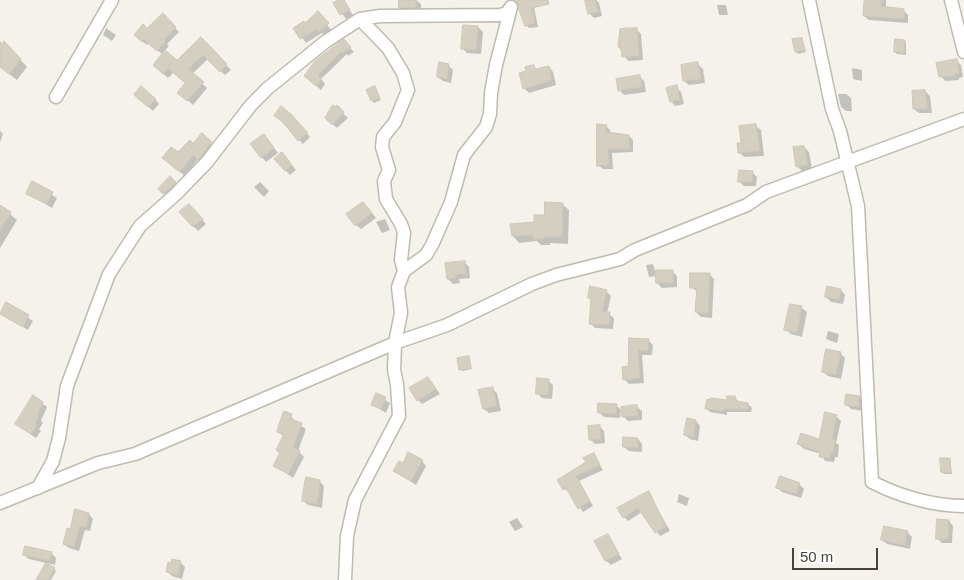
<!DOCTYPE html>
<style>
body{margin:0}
#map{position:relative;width:964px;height:580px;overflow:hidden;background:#f4f2eb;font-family:Helvetica,sans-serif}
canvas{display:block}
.scale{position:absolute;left:792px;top:548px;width:86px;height:22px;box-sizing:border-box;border:2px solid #474339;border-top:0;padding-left:6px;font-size:15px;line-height:18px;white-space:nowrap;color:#474339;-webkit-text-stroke:4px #fff;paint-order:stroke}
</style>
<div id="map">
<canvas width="964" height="580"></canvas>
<div class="scale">50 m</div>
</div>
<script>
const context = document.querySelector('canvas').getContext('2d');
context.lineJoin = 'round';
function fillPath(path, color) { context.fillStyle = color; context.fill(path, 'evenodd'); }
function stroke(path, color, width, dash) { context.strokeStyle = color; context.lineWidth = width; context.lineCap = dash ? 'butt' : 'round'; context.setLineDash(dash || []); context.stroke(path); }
fillPath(new Path2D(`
 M343,0L353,15L346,19L335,4Z
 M400,0H416L421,4V12H405L400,7Z
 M522,0L533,2L538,27L529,28L526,25Z
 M587,0H596L599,3L602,16L594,18L589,13Z
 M867,0H886V8L903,10L908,15V23L869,20L864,16Z
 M717,5H726L728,15H719Z
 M318,13L331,30L325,36L322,33L306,43L295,28L306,25Z
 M163,15L179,32L167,44L169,46L164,51L177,62L201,39L231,70L225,75L208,59L192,74L207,88L193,105L184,97L187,83L174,72L168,78L159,70L163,55L149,43L147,45L139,39Z
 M478,27L483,32L481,54L467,53L462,48Z
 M106,28L116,35L112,41L103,35Z
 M636,29L641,34L643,60L628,61L619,47Z
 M802,39L806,52L798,54L796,52Z
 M344,41L354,52L348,56L347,54L321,79L325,84L321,90L309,80Z
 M904,41L906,43V55L897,54L895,52Z
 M0,43L3,46L5,43L11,49L27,67L17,80L0,67Z
 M956,60L961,65L963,77L959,78V80L945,81L941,76Z
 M698,64L703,69L705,83L689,85L684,81Z
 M448,65L453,70L451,83L443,81L438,77Z
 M533,67L537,70L549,67L553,72L556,85L529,93L524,88L528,72Z
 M852,68L862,70V81L853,79Z
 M639,76L644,81L646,92L624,95L620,91Z
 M374,87L381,100L374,103L372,101Z
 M676,87L681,92L684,104L675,106L671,101Z
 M925,91L930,96L932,113H919L914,109Z
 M838,94H846L851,98L852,111H846L841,107Z
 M140,99H155L159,104L153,111Z
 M333,107H337L348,118L337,128L326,118Z
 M279,119H295L310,137L303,144Z
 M606,126L610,130V134L629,136L633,140V152L612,153L613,169H603L598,165Z
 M756,126L761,130L764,156L744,157L739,152Z
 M0,131L3,134L0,142Z
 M202,135L216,148L203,163L198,159L185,176L168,163L194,144Z
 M268,140L278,153L266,162L251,144Z
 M804,147L809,152L812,169L802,171L797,166Z
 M286,158L296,170L290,175L285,170Z
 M752,172L757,177L756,186H744L739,181Z
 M170,178L180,187L169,198L159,189Z
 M260,182L269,191L264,197L254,187Z
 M32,183L57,198L52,208L27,193Z
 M562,204L569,210L568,244L550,243V245H541L537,241L519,243L513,236Z
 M0,205L17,220L0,248Z
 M368,208L376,218L361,229L356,225Z
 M194,210L206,224L198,231L181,212Z
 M385,219L390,230L382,233L376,222Z
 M464,262L469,267L470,278L459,279L460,283L453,284L448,279Z
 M653,264L655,271H672L677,276V287L662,288L657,283V276L649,277L646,265Z
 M710,275L714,279L712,318L701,317L696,312L698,292L691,287Z
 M841,290L845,295L843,304L831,302L826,297Z
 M606,291L611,296L607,313L614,318L613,329L595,328L590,323L592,300L589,298Z
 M7,304L33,321L28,330L2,314Z
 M791,305L802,308L807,312L802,337L791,334L786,329Z
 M828,331L839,334L837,343L826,339Z
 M630,340H648L653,345L652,355H642L644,383L629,384L624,379L629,367Z
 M840,353L845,358L841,379L828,376L823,372Z
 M468,358L472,369L462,371L460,369Z
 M428,378L440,394L422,404L418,400Z
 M548,381L553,385L552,399L542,398L537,393Z
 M492,389L497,393L501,411L489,413L484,409Z
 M377,395L390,403L386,413L373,405Z
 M735,397L739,403L748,404L752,408L751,412H727V415L710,412L706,408L711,401L728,402Z
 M859,397L864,402L863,411L851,409L846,404Z
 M42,403L47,407L41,421L43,423L39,429L41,431L36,438L16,424Z
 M616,405L621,410L620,418L604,417L599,412Z
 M637,407L642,411V420L628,421L623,416Z
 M291,416L295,422L306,429L298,451L304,457L293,478L274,465L280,454L277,450L284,437L278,431Z
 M836,416L841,421L836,443L839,445L838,457H835L834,462L825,461L821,454L804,449L799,444L820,440Z
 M696,421L700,426L698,441L690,439L685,435Z
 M599,426L604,431L605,443L595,444L590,439Z
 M638,439L642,444V452L629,451L624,447Z
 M593,454L603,470L579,481L593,506L583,512L570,492L564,489Z
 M950,459L952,474H944L942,472Z
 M422,461L426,466L416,485L395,471L403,464Z
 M319,481L324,486L322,508L308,505L303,500Z
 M799,484L804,489L801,498L782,492L777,487Z
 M648,492L670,531L660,536L642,512L628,521L624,517Z
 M679,494L689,498L687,506L677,502Z
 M89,514L93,519L90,531L85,530L79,551L69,548L64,544L71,531Z
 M517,518L523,527L515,531L509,522Z
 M949,521L953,526L952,543H942L937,538Z
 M907,532L912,537L910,549L887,544L882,540Z
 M607,536L622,559L611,565L606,561Z
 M51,553L56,558L55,565L29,559L24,555Z
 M180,562L185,567L182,579L172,576L167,571Z
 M54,569L56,571L51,580H38Z`), '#0003');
const building = new Path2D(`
 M339,0H344L350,10L340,15L333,3Z
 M399,0H416V8H399Z
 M516,0H548L549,4L532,8L535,23L525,26Z
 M585,0H595L598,12L588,14Z
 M867,0H882L881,6L904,9V19L863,16L864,1Z
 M318,11L329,23L319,32L317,29L300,39L293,28L304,21L305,23Z
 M163,13L176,27L164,40L166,41L157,51L144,40L142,42L134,35L143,24L147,28Z
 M463,25L478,26L476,50L461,49Z
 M637,28L639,56L622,57L621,47H618L620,29Z
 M201,37L227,64L220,72L203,55L188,69L204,82L187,101L177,93L185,83L168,68L163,74L153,65L165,50L177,60Z
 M802,38L805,50L795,52L792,39Z
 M344,39L351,47L343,53L342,51L318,75L322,79L316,86L304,76L315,61Z
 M895,39L905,40L904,53L894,52Z
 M4,41L21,59L9,74L0,67V42L3,44Z
 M957,59L959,73L955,74V76L939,77L936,63Z
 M439,62L449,64L447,79L437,77Z
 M698,62L701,79L683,81L681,65Z
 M534,65L535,69L549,66L552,80L523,89L519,73L526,71L525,67Z
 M640,75L642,87L618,91L616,79Z
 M677,85L680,100L670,102L666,88Z
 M141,86L156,99L148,107L134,95Z
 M375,86L380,98L371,101L366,90Z
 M925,90L928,109H913L912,91Z
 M333,105L335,107L337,105L344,112L332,125L325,118Z
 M281,106L291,114L308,133L298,141L282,121L274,116Z
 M597,124L607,125L606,132L629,135L630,149H608L609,165L597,166Z
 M756,124L760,151L738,153L737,143H741L739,126Z
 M202,133L212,142L198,160L193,155L180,172L162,158L171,147L178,152L190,140L193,143Z
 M264,134L274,148L261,158L250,144Z
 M804,146L808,165L796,167L793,147Z
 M282,152L292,165L285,171L274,159Z
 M739,170L753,171L752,182H738Z
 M170,176L176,182L163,194L158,189Z
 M32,181L53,192L47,204L26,194Z
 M363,202L372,213L355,226L346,214Z
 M545,202L563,203L562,237H544V239H533V235L512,236L510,224L534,222V215H544Z
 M189,204L203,219L193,227L179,212Z
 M0,205L11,212L0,231Z
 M465,261L466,274L455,275L456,279H447L445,263Z
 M656,270H673V283H656Z
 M690,273H710L708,314L695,312L697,288H690Z
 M590,286L607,290L602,312H610L609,325L589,324L591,299L588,298Z
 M827,286L841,289L839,300L825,297Z
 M6,302L29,315L23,327L0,314Z
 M790,304L802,306L797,333L784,330Z
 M629,338L649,339L648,351L638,350L640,378L623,380L622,367L628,366Z
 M826,349L841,352L836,375L822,372Z
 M469,356L471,368L459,370L457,358Z
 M428,377L436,389L417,401L409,388Z
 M537,378L549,379L548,395L536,394Z
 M493,387L497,406L483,409L478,390Z
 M376,393L386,397L381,409L371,405Z
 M846,394L859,396V407L845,405Z
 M33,395L43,402L37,416L39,417L35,424L37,425L31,434L15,424Z
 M727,396H735L736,401L748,403V409H724L723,411L705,409L707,399L710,400V398L727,400Z
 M598,403L617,404L616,414L598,413Z
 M637,405L638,416L622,417L621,407Z
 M284,411L292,414L290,419L302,423L293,447L300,451L288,474L273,466L280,453L276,450L284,434L277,432Z
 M825,412L837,415L832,439L835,440L833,453H830V458L819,457L820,452L797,444L801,433L819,439Z
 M687,418L696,420L694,437L684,435Z
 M600,425L601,439L589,440L588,426Z
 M623,437L638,438V448L623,447Z
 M408,452L423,460L411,481L393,471L399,461L403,463Z
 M594,453L600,465L576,476L590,501L578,509L566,488L563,490L557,480L586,462L583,458Z
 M940,458H950L951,472H941Z
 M780,476L800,483L796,494L776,488Z
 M306,477L320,480L317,504L302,501Z
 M649,491L666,527L655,533L638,508L623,518L617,508Z
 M75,509L89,513L86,527L80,526L74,547L63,544L67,528L70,529Z
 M937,519L949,520L948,539H936Z
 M884,526L908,531L905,545L881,540Z
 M608,534L619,554L605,561L594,541Z
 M25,546L52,552L50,561L23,555Z
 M172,559L181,561L178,575L166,572L168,562L171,563Z
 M46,563L55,568L48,580H36Z`);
fillPath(building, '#d5cfc1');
stroke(building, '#cfc7b5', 1);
const minor = new Path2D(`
 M809,0L832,109L840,131L858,206L872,482C899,496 933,506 964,506
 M951,0L964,52
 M360,19L388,48L403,73L408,90L395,122L383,137L382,147L389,170L384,181L386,199L401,224L404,233L401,260L404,271
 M56,97L112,0
 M38,488L53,461L59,438L67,386L109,274L140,226L176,194L207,162L251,105L268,88L325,42L360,19L380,16L500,15L507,13L511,7
 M0,503L98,463L135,454L395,343L447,325L532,284L556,275L620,259L635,250L747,205L766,192L964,119
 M345,580L347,536L355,500L399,416L397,384L394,370L395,343L401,313L398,287L404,271L426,255L432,245L451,202L464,155L486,127L490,114L491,93L496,65L511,7`);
stroke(minor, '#bfbbae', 15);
stroke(minor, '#fff', 12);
</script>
